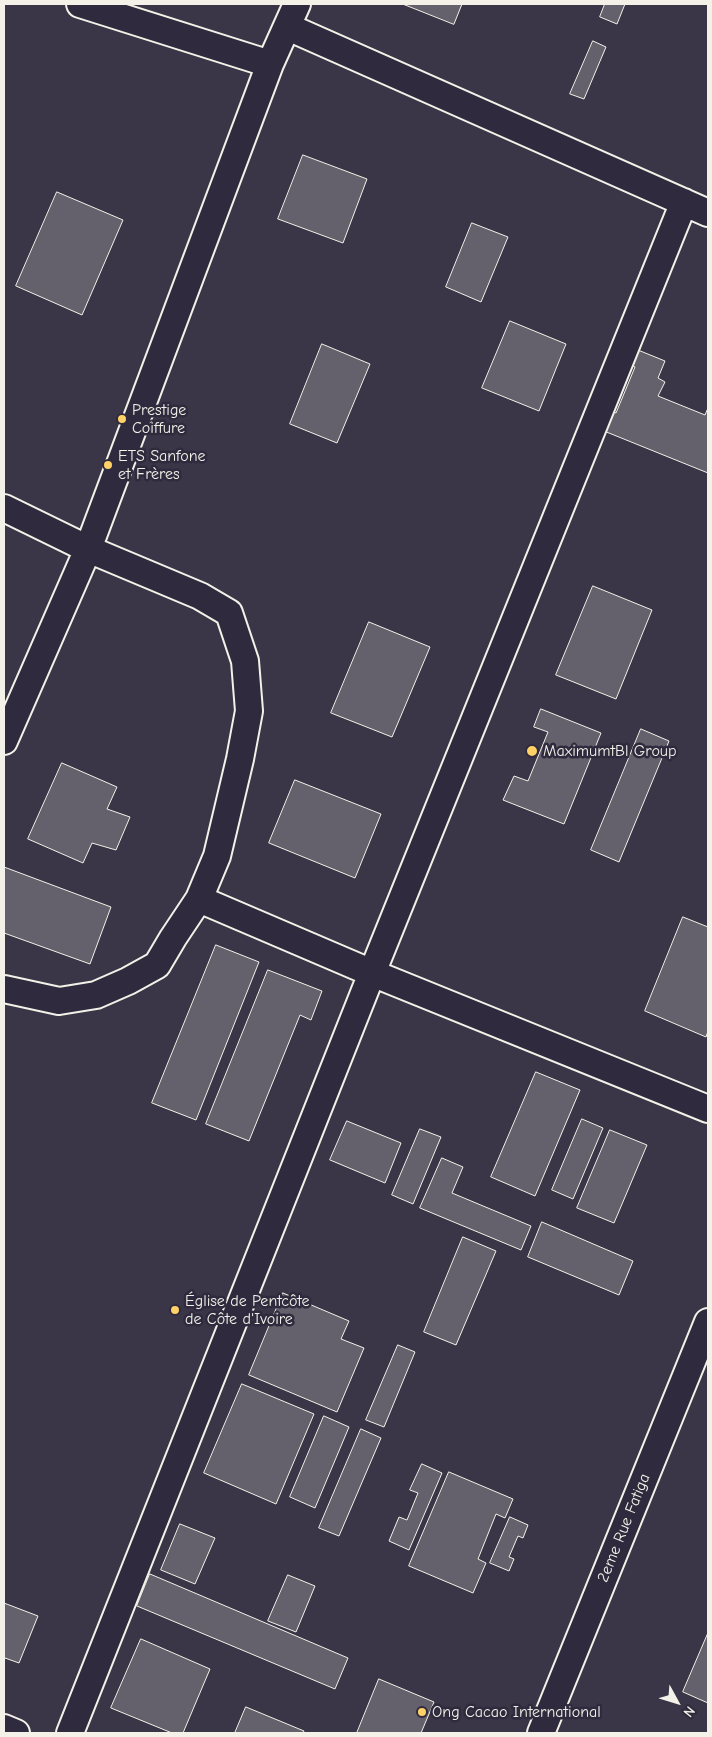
<!DOCTYPE html>
<meta charset="utf-8">
<style>
body{margin:0}
#map{position:relative;width:712px;height:1737px;overflow:hidden;background:#3b3647;font-family:"Comic Neue",sans-serif}
canvas{display:block}
.frame{position:absolute;inset:0;border:5px solid #f4f1e8;pointer-events:none}
.north{position:absolute;left:652px;top:1677px;width:50px;height:50px;-webkit-text-stroke:4px #2f2a3d;paint-order:stroke;rotate:129deg;font-size:14px;font-weight:700;line-height:20px;text-align:center;color:#f4f1e8}
.north::after{content:'';display:block;margin:auto;width:18px;height:22px;background:#f4f1e8;clip-path:polygon(50% 0,100% 100%,50% 72%,0 100%)}
</style>
<div id="map">
<canvas width="712" height="1737"></canvas>
<div class="frame"></div>
<div class="north">N</div>
</div>
<script>
const context = document.querySelector('canvas').getContext('2d');
context.lineJoin = 'round';
function fillPath(path, color) { context.fillStyle = color; context.fill(path, 'evenodd'); }
function stroke(path, color, width, dash) { context.strokeStyle = color; context.lineWidth = width; context.lineCap = dash ? 'butt' : 'round'; context.setLineDash(dash || []); context.stroke(path); }
function write(font, color, halo, rows, align = 'center') {
  context.font = font + ' "Comic Neue",sans-serif'; context.lineWidth = 5; context.setLineDash([]); context.textBaseline = 'middle'; context.strokeStyle = halo; context.fillStyle = color; for (const [text, x, y, turn = 0] of rows) {
    context.save(); context.translate(x, y); context.rotate((+turn || 0) * Math.PI / 180); context.textAlign = isNaN(turn) ? turn : align; if (halo) context.strokeText(text, 0, 0); context.fillText(text, 0, 0); context.restore();
  }
}
const building = new Path2D(`
 M403,4H462L454,24Z
 M605,4H625L617,24L600,17Z
 M593,41L606,47L584,99L570,94Z
 M303,155L367,179L343,243L278,219Z
 M57,192L123,220L82,315L16,286Z
 M472,223L508,237L481,302L446,287Z
 M510,321L566,344L539,411L482,388Z
 M322,344L370,364L337,443L290,424Z
 M633,348L665,361L658,378L665,382L658,396L705,415L708,408V473L599,429L607,409L616,413L635,367L627,363Z
 M593,586L652,610L616,699L556,675Z
 M369,622L430,647L392,737L331,713Z
 M541,709L601,733L564,824L503,800L514,776L528,781L548,732L534,727Z
 M641,729L669,741L619,862L591,850Z
 M62,763L117,787L107,809L130,817L116,850L92,843L83,863L28,839Z
 M295,780L381,814L355,878L269,843Z
 M4,867L111,907L90,964L4,933Z
 M683,917L708,927V1031L706,1037L645,1011Z
 M216,945L259,962L196,1120L152,1103Z
 M268,970L322,991L311,1020L300,1015L249,1141L206,1124Z
 M536,1072L580,1090L535,1196L491,1177Z
 M582,1119L603,1128L573,1199L552,1190Z
 M347,1121L401,1143L385,1183L330,1160Z
 M420,1129L441,1137L413,1204L392,1195Z
 M610,1130L647,1145L614,1223L577,1208Z
 M442,1158L463,1167L452,1193L531,1226L521,1250L420,1208Z
 M542,1222L633,1261L619,1295L528,1257Z
 M463,1237L496,1251L456,1345L424,1332Z
 M283,1293L349,1321L341,1339L364,1348L337,1412L249,1375Z
 M398,1345L415,1352L384,1427L366,1420Z
 M242,1384L314,1414L276,1504L204,1473Z
 M324,1416L349,1427L315,1508L290,1497Z
 M361,1429L381,1438L339,1536L319,1528Z
 M422,1464L442,1473L409,1550L389,1541L399,1517L407,1520L418,1493L410,1490Z
 M449,1472L513,1499L505,1518L496,1514L478,1559L486,1563L473,1593L409,1566Z
 M510,1517L528,1525L523,1538L518,1536L509,1557L514,1559L509,1571L490,1563Z
 M180,1524L215,1538L195,1584L161,1570Z
 M150,1574L348,1658L335,1689L137,1606Z
 M288,1575L315,1586L296,1632L268,1621Z
 M4,1603L38,1616L19,1663L5,1658L4,1660Z
 M708,1633V1703L683,1692Z
 M141,1639L210,1669L183,1733H172L111,1708Z
 M379,1679L434,1702L421,1733H357Z
 M246,1707L304,1731L303,1733H235Z`);
fillPath(building, '#65616c');
stroke(building, '#f4f1e8', 1);
const street = new Path2D(`
 M80,4L270,64
 M288,27L708,213
 M4,508L88,549L200,596L229,613L245,661L249,711L240,759L217,856L199,899L173,938L157,965L128,981L96,995L59,1001L4,989
 M4,741L88,549L270,64L297,4
 M199,899L372,973L708,1109
 M4,1728L16,1733
 M70,1733L372,973L684,202
 M541,1733L708,1322`);
stroke(street, '#f4f1e8', 30);
stroke(street, '#2f2a3d', 26);
for (const [x, y, r, color] of [
 [122,419,5,"#ffd166"],
 [108,465,5,"#ffd166"],
 [532,751,6,"#ffd166"],
 [175,1310,5,"#ffd166"],
 [422,1712,5,"#ffd166"]
]) { const dot = new Path2D(); dot.arc(x, y, r, 0, 2 * Math.PI); context.fillStyle = color; context.fill(dot); stroke(dot, '#2f2a3d', 2); }
write('16px', '#f4f1e8', '#2f2a3d', [
 ["Prestige",132,410],
 ["Coiffure",132,428],
 ["ETS Sanfone",118,456],
 ["et Frères",118,474],
 ["MaximumtBl Group",543,751],
 ["Église de Pentcôte",185,1301],
 ["de Côte d'Ivoire",185,1319],
 ["Ong Cacao International",432,1712]
], 'left');
write('16px', '#f4f1e8', '#2f2a3d', [
 ["2eme Rue Fatiga",624,1528,-68]
]);
</script>
